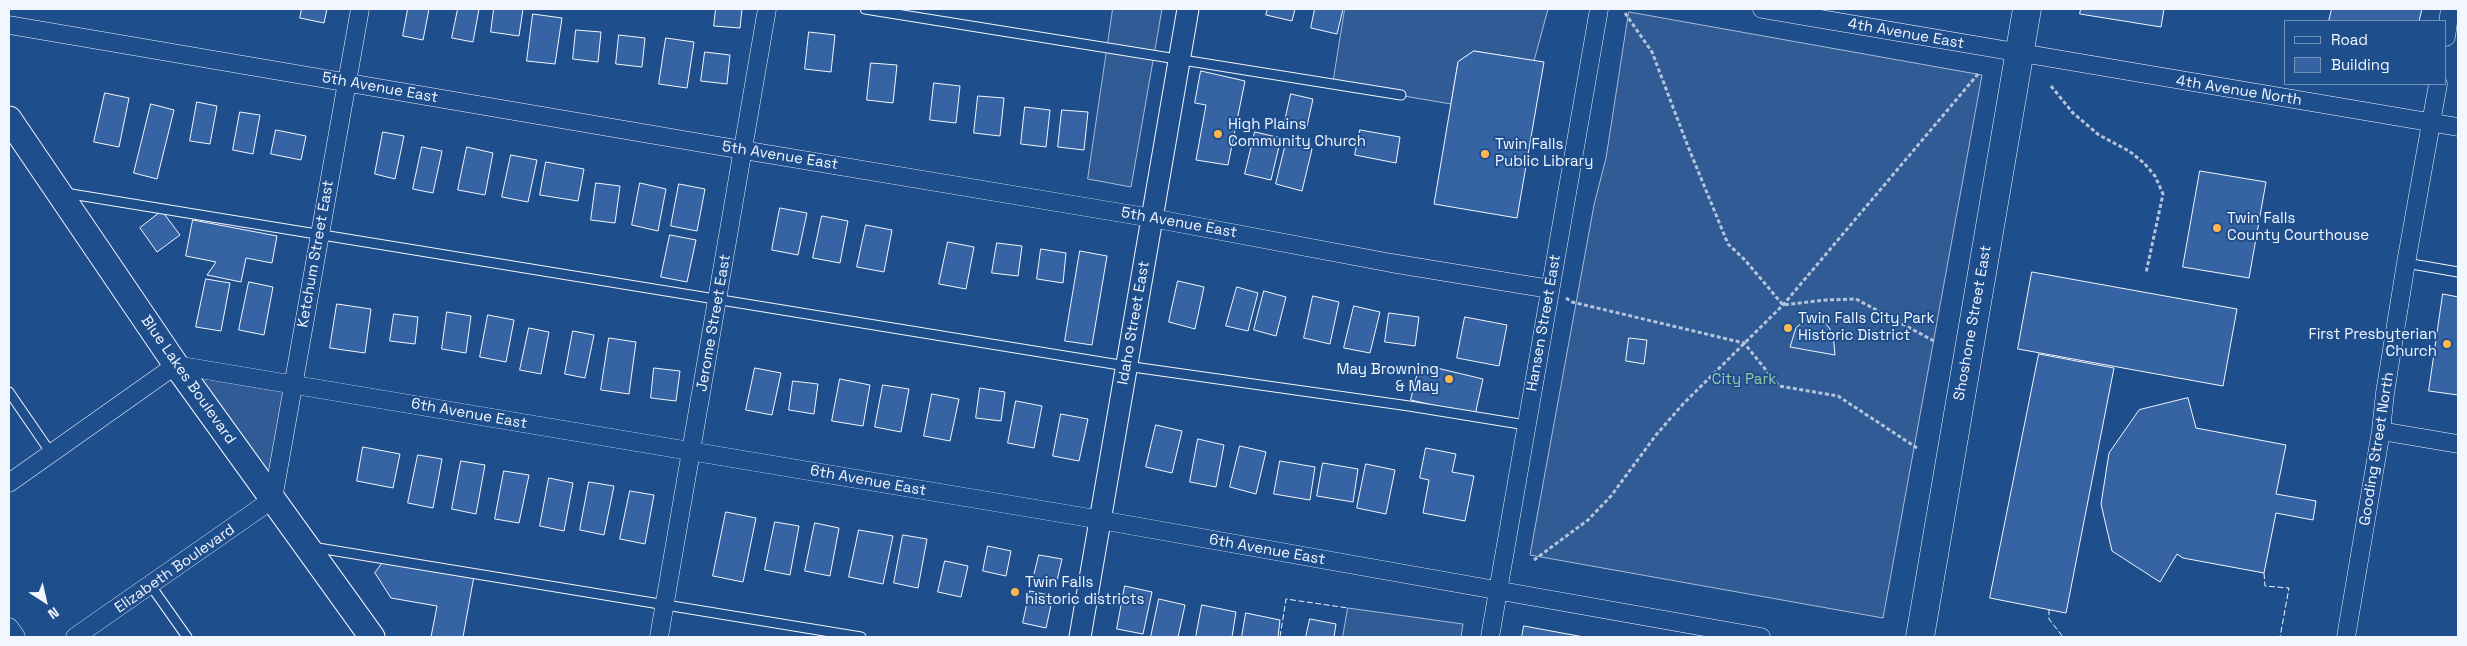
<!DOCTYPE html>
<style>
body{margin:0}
#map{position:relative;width:2467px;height:646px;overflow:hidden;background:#1f4e8c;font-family:"Space Grotesk",sans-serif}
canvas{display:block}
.frame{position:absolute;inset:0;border:10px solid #f2f6ff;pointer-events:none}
.legend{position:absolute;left:2284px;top:20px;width:162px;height:65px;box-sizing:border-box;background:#1f4e8c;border:1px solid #7391ba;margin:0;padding:6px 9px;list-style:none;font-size:15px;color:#f2f6ff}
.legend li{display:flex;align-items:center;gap:10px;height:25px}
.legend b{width:25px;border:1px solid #7391ba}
.north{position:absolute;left:20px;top:576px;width:50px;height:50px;-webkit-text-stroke:4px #1f4e8c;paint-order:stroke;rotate:145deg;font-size:14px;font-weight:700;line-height:20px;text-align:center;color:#f2f6ff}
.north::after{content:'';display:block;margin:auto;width:18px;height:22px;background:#f2f6ff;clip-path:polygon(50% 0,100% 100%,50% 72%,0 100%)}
</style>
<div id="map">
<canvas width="2467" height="646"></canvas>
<div class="frame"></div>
<ul class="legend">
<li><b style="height:6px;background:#1f4e8c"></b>Road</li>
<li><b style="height:14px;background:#3563a3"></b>Building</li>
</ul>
<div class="north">N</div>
</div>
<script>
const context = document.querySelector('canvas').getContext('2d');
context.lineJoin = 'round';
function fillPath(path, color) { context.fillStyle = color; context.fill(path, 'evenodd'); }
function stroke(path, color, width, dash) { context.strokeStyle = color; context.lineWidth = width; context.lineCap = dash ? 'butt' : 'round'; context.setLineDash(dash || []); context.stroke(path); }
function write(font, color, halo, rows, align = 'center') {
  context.font = font + ' "Space Grotesk",sans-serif'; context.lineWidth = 4; context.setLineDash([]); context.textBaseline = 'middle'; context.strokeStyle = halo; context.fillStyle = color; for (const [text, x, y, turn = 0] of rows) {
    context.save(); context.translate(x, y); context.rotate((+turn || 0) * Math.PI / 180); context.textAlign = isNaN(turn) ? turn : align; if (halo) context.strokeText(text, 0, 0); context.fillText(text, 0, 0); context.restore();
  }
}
const built = new Path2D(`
 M1113,9H1162L1131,187L1088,179Z
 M1345,9H1548L1534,61L1474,51L1458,62L1451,104L1333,84Z
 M1629,12L1982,75L1883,618L1530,555L1594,205L1606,158Z
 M176,365L294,385L273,499Z
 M1348,608L1463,624L1461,637H1343Z`);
fillPath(built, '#305b95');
stroke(built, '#a8bbd7', 1);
const building = new Path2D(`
 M302,9H327L324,23L300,18Z
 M408,9H429L423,40L403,36Z
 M458,9H479L473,42L452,38Z
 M494,9H523L519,36L491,32Z
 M716,9H742L740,28L714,26Z
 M1268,9H1295L1292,21L1266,15Z
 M1315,9H1343L1337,34L1311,28Z
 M2081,9H2164L2161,27L2080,14Z
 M2332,9H2422L2419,21H2329Z
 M533,14L562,18L555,64L527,61Z
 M576,30L601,32L598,62L573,59Z
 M809,32L835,35L831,72L805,69Z
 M619,35L645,38L642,67L616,64Z
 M666,38L694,42L687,88L659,84Z
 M1474,51L1544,62L1517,218L1434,204L1458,62Z
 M705,52L730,55L727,84L701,81Z
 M871,63L897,65L893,103L867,100Z
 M1201,71L1245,81L1228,165L1196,160L1206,105L1195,103Z
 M934,83L960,86L956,123L930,120Z
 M105,93L129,98L119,147L94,142Z
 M1291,94L1313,99L1307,126L1285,121Z
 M978,96L1004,98L1000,136L974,133Z
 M197,102L217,106L210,144L190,141Z
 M151,104L174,110L157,179L134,173Z
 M1025,107L1050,110L1046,147L1021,144Z
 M1062,110L1088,112L1084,150L1058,147Z
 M240,112L260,115L253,154L233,150Z
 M276,130L306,136L301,160L271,154Z
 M1360,130L1400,137L1396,163L1355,155Z
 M383,132L404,136L395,179L375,174Z
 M1255,132L1281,138L1271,180L1245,174Z
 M1286,143L1312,149L1302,191L1276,184Z
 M422,147L442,151L433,193L413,189Z
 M467,147L493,153L485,195L458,190Z
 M511,155L537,160L528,202L502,197Z
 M546,162L584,169L578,201L540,195Z
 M2200,171L2266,182L2249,278L2183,267Z
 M596,183L620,186L615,223L591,220Z
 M640,183L666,189L658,231L632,225Z
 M679,184L705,189L697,231L671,226Z
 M780,208L807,213L798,255L772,250Z
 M162,211L180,235L157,252L140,228Z
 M822,216L848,221L840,263L813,258Z
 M193,220L277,236L272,263L246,258L241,282L207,275L216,262L186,256Z
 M866,225L892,230L884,272L857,267Z
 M670,235L696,240L687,282L661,277Z
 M948,242L974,247L966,289L939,284Z
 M997,243L1022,246L1018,276L992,273Z
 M1041,249L1066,253L1063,283L1037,279Z
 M1080,251L1107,256L1092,345L1065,341Z
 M2032,272L2237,309L2223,386L2018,349Z
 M206,279L230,283L221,331L196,327Z
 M1178,281L1204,287L1195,329L1169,322Z
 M249,282L273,287L264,335L239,330Z
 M1237,287L1258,293L1248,331L1226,326Z
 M1264,291L1286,297L1276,336L1254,330Z
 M2443,294L2458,297V395L2429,391Z
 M1313,296L1339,302L1330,344L1304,338Z
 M337,304L371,309L365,353L330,348Z
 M1354,306L1380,312L1370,353L1344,348Z
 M447,312L471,316L466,353L442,349Z
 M1389,313L1419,317L1415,346L1385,342Z
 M394,314L418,317L415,344L390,341Z
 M488,315L514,320L506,362L480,357Z
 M1465,317L1507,325L1499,366L1457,358Z
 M1808,318L1823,320L1833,333L1835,355L1790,347L1796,328Z
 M529,328L549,332L541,374L520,370Z
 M573,331L594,335L585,378L565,374Z
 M609,338L636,342L629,394L601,390Z
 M1629,338L1647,340L1644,364L1626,361Z
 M2039,354L2114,368L2066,613L1990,598Z
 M1420,364L1483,379L1475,415L1411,400Z
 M654,368L680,371L676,401L651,398Z
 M755,368L781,373L772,415L746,410Z
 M840,379L870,385L863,426L832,421Z
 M793,381L818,384L814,414L789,410Z
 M883,385L909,389L901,432L875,427Z
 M980,388L1005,392L1001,421L976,418Z
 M932,394L959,399L950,441L924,436Z
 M2188,398L2196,428L2286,445L2276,494L2316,501L2313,520L2276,513L2264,573L2183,558L2177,554L2160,582L2112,551L2101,504L2109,453L2139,410Z
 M1016,401L1042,406L1034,448L1008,443Z
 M1061,414L1088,419L1079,461L1053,456Z
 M1156,425L1182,431L1172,473L1146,467Z
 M1198,439L1224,445L1216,487L1190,482Z
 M1240,446L1266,452L1256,494L1230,487Z
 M363,447L400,454L393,488L357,481Z
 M1426,448L1456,454L1452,472L1474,476L1465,521L1423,513L1429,480L1420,478Z
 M418,455L442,459L433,508L408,503Z
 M461,461L485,465L476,514L452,509Z
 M1280,461L1315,467L1310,500L1274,494Z
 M1323,463L1358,469L1353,502L1317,496Z
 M1366,464L1395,470L1386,514L1357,508Z
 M504,471L529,475L519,523L495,519Z
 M549,478L573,483L564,531L540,526Z
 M589,482L614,486L604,535L580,530Z
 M630,491L654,495L645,544L620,539Z
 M726,512L756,518L743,582L713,576Z
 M775,522L799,526L790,575L765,570Z
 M815,523L839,528L830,576L805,571Z
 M859,530L893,536L883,584L849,577Z
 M903,535L927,539L918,588L894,583Z
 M988,546L1011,551L1006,576L983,571Z
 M1039,555L1062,559L1056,585L1033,580Z
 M384,561L474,576L463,637H431L437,606L391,598L375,573Z
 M945,561L968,566L961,597L938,592Z
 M1125,586L1152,592L1143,634L1117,629Z
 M1030,591L1053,596L1046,628L1023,623Z
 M1159,599L1185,605L1178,637H1151Z
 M1202,605L1236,612L1232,637H1196Z
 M1246,613L1280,620L1278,637H1242Z
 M1310,619L1336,624L1334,637H1306Z
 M1524,626L1584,637H1522Z`);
fillPath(building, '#3563a3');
stroke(building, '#f2f6ff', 1);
const service = new Path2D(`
 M865,9L1401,95
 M65,193L1126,366L1409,406L1526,425
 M2406,263L2458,272
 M9,392L51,453
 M312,547L861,637
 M151,586L187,637`);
const minor = new Path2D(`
 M1762,9L2458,127
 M9,25L719,146L1152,218L1391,263L1550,289
 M2446,37L2450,9
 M2381,431L2458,444
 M9,483L176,365L1078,516L1761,637
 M9,627L16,637
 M75,637L273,499L360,9
 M659,637L767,9
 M1490,637L1599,9
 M2346,637L2381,431L2385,393L2406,263L2438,84`);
const tertiary = new Path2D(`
 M1080,637L1188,9`);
const secondary = new Path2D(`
 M9,119L176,365L372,637`);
const primary = new Path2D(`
 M1920,637L2027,9`);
stroke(service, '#f2f6ff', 11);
stroke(minor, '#f2f6ff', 19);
stroke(tertiary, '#f2f6ff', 23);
stroke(secondary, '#f2f6ff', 27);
stroke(primary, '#f2f6ff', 29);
stroke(new Path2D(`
 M1625,13L1652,52L1687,144L1728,244L1745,260L1783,305L1826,300L1856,299L1934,341
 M2051,86L2073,113L2099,135L2129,151L2144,163L2155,176L2163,194L2146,273
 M1566,298L1572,302L1744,343L1779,386L1838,396L1917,448
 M1534,560L1588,520L1611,496L1656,435L1683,404L1783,305L1978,74`), '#b3c4dc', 3, [4, 2.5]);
stroke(service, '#1f4e8c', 9);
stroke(minor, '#1f4e8c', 18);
stroke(tertiary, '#1f4e8c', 21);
stroke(secondary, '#1f4e8c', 25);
stroke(primary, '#1f4e8c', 28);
stroke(new Path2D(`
 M2264,573L2265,586L2289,588L2280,637
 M2049,609V619L2063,637
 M1280,637L1286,599L1348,608`), '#f2f6ff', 1, [6, 2.5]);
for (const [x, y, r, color] of [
 [1218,134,5,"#ffb74d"],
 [1485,154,5,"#ffb74d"],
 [2217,228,5,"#ffb74d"],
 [1788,328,5,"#ffb74d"],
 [2447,344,5,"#ffb74d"],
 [1449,379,5,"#ffb74d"],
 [1015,592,5,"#ffb74d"]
]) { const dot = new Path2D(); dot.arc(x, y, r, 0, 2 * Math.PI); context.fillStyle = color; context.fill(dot); stroke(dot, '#1f4e8c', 2); }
write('15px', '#f2f6ff', '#1f4e8c', [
 ["4th Avenue East",1906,34,10],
 ["5th Avenue East",380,88,10],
 ["4th Avenue North",2239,91,9],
 ["5th Avenue East",780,156,9],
 ["5th Avenue East",1179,223,10],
 ["Ketchum Street East",316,254,-80],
 ["Jerome Street East",714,323,-80],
 ["Idaho Street East",1134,323,-80],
 ["Hansen Street East",1544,323,-80],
 ["Shoshone Street East",1973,323,-80],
 ["Blue Lakes Boulevard",188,380,55],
 ["6th Avenue East",469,414,10],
 ["Gooding Street North",2377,449,-81],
 ["6th Avenue East",868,481,10],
 ["6th Avenue East",1267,550,10],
 ["Elizabeth Boulevard",175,569,-35]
]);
write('15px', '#f2f6ff', '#1f4e8c', [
 ["High Plains",1228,125],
 ["Community Church",1228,142],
 ["Twin Falls",1495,145],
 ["Public Library",1495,162],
 ["Twin Falls",2227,219],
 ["County Courthouse",2227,236],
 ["Twin Falls City Park",1798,319],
 ["Historic District",1798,336],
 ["First Presbyterian",2437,335,"right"],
 ["Church",2437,352,"right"],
 ["May Browning",1439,370,"right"],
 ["& May",1439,387,"right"],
 ["Twin Falls",1025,583],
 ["historic districts",1025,600]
], 'left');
write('15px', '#97c8a6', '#1f4e8c', [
 ["City Park",1744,380]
]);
</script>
